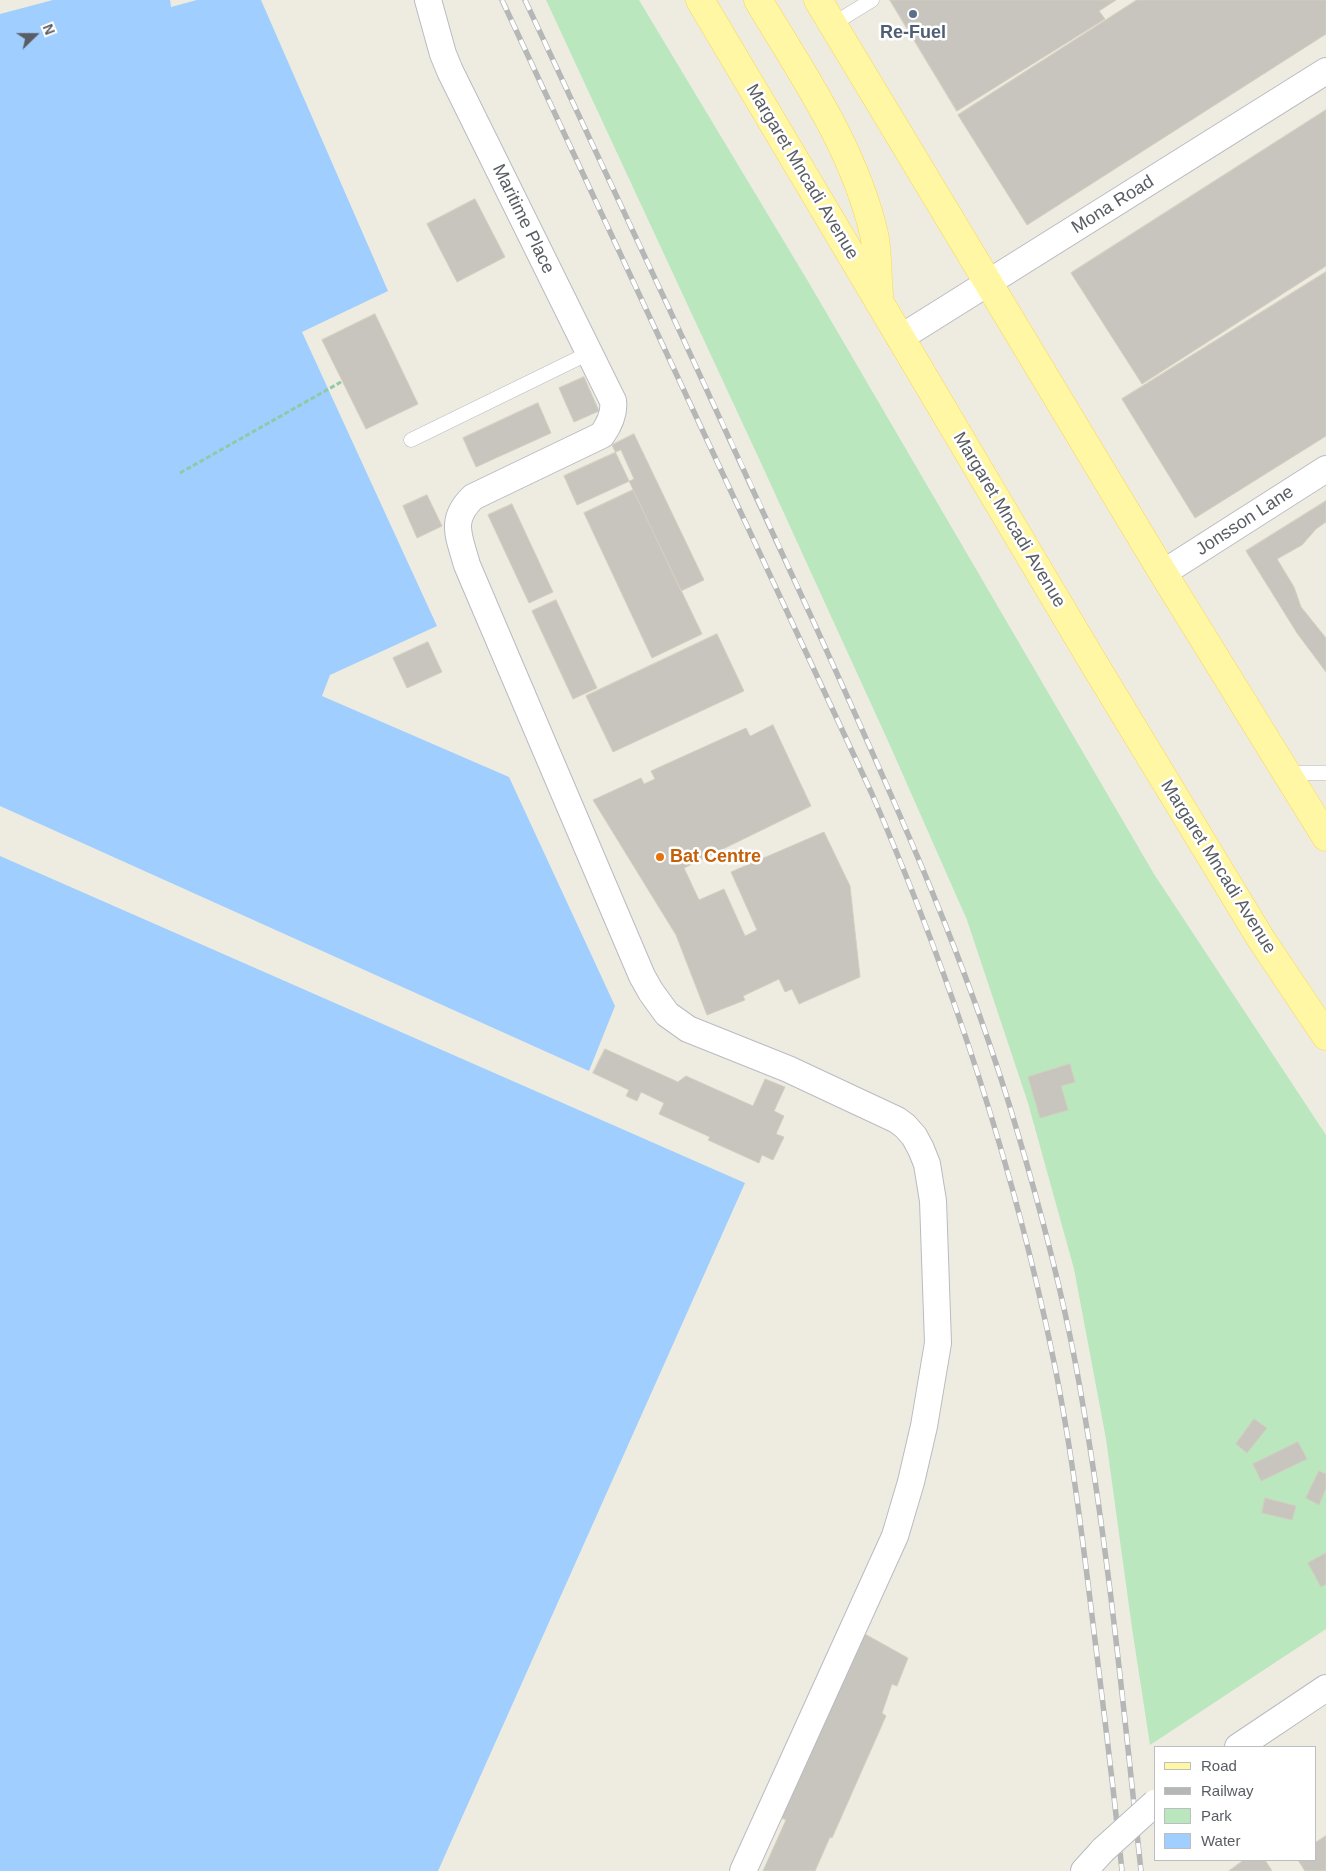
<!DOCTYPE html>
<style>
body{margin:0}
#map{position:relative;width:1326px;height:1871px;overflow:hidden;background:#eeece1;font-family:Helvetica,sans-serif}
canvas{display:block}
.legend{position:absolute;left:1154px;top:1746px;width:162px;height:115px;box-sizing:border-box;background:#fff;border:1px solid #bdbec1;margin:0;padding:6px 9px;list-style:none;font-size:15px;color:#595d63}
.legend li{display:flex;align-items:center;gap:10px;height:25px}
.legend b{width:25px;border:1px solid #bdbec1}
.north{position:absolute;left:10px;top:10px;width:50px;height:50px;-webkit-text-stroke:4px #fff;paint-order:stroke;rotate:68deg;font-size:14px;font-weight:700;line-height:20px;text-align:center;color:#595d63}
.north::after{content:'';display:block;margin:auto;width:18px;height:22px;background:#595d63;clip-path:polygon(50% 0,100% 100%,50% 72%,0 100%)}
</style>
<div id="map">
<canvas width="1326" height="1871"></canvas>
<ul class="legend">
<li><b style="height:6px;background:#fff7a4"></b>Road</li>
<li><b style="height:6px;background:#b5b6b6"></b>Railway</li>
<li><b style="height:14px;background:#bbe7be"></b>Park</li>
<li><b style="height:14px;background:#9fceff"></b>Water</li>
</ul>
<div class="north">N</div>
</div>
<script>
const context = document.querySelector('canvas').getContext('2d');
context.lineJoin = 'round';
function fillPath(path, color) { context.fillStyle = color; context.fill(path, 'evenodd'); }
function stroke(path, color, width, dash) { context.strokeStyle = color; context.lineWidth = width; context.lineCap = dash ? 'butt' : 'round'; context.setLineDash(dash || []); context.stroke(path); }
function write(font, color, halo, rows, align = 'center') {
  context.font = font + ' Helvetica,sans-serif'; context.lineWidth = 5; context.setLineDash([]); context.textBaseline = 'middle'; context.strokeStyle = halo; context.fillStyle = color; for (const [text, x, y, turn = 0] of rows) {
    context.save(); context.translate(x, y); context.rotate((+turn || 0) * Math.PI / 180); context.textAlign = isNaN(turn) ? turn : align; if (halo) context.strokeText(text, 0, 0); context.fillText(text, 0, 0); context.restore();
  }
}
fillPath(new Path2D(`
 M546,0H639L809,283L1154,874L1326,1135V1629L1150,1745L1132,1628L1106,1439L1074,1269L1028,1103L967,920L888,741L761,463Z`), '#bbe7be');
fillPath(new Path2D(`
 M53,0H170L171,7L197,0H261L388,291L302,332L437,626L330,675L322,696L509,777L615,1006L589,1071L0,806V14Z
 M0,856L745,1183L438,1871H0Z`), '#9fceff');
const building = new Path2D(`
 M890,0H1116L1099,11L1105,19L957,111Z
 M1137,0H1326V34L1027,225L958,115Z
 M1326,110V266L1142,384L1071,273Z
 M475,199L505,257L457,282L427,224Z
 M1326,272V436L1195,518L1122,399Z
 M375,314L418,404L366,429L322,340Z
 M584,377L599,411L574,422L559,388Z
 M538,403L551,433L476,467L463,438Z
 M634,434L704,580L681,591L612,445Z
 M621,450L634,479L577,505L564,476Z
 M633,490L702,634L652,658L584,513Z
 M427,495L442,526L417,538L403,506Z
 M1326,501V522L1316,529L1302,545L1277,559L1294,587L1301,607L1326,638V672L1297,633L1246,551Z
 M512,504L553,592L529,603L488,515Z
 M556,600L597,688L573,699L532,611Z
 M717,634L744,691L613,752L586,696Z
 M428,642L442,672L407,688L393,658Z
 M773,725L811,806L684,868L699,900L724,889L745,936L757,930L731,872L824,832L850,886L860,977L799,1004L792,989L785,992L779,979L743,996L745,1000L707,1015L676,935L593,800L641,778L644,784L655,779L651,771L746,728L750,736Z
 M605,1049L678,1082L686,1076L753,1106L765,1079L785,1087L774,1111L784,1116L776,1134L784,1137L773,1160L762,1155L759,1163L708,1140L710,1137L659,1114L664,1103L641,1092L637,1101L626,1096L629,1090L593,1073Z
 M1070,1064L1075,1082L1061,1086L1068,1110L1040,1118L1028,1077Z
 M1254,1419L1267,1428L1247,1453L1236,1444Z
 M1298,1442L1307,1459L1261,1481L1253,1464Z
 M1319,1471L1326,1474V1488L1319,1505L1306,1498Z
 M1265,1498L1296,1506L1292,1520L1262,1513Z
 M1326,1553V1584L1321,1587L1308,1563Z
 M863,1633L908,1658L897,1686L892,1684L882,1713L886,1716L832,1838L830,1837L815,1871H763L786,1820L778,1816Z
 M1326,1836V1871H1305L1298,1860H1315V1843Z
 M1244,1860H1265L1272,1871H1229Z`);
fillPath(building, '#c8c5be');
stroke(building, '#d3cebf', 1);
const lane = new Path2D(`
 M833,24L872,0
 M411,440L589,353
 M1287,773H1326`);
const street = new Path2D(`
 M428,0L443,54L450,71L613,401C615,414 609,425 602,435L473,497C449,520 459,536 467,565L642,976L651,992L667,1014L688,1029L788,1069L897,1120L905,1126L914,1136L921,1149L927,1164L933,1201L938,1343L924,1426L911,1482L895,1536L743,1871
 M900,338L1326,71
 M1163,573L1326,469
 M1238,1747L1326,1688
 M1084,1871L1103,1850`);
const primary = new Path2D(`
 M700,0L1093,662L1261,939L1326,1036
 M758,0C803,75 854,148 874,234C878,253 877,275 879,295
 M818,0L1163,573L1326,837`);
stroke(lane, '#b9bbc1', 15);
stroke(street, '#b9bbc1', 28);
stroke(primary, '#fad64e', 29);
stroke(new Path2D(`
 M180,473L341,382`), '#93c8a7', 3, [5, 2.5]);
stroke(lane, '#fff', 14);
stroke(street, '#fff', 26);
stroke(primary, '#fff7a4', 28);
const rail = new Path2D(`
 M502,0L872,794C951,977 1014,1166 1054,1362C1072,1451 1083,1542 1094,1632C1104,1712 1114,1791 1122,1871
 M525,0C622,208 720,416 815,625C890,791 967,958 1018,1134C1041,1211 1061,1288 1076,1366C1107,1533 1123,1702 1141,1871`);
stroke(rail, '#b5b6b6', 5.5);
stroke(rail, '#fff', 4, [11]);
const streetBridge = new Path2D(`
 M1103,1850L1155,1803`);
stroke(streetBridge, '#b9bbc1', 28, []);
stroke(streetBridge, '#fff', 26);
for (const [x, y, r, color] of [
 [913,14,5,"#5c6f8a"],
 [660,857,5,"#e8710a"]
]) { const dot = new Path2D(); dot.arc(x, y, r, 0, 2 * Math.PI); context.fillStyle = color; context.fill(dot); stroke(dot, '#fff', 2); }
write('bold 18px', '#4e5e75', '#fff', [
 ["Re-Fuel",913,33]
]);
write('18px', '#595d63', '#fff', [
 ["Margaret Mncadi Avenue",802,172,59],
 ["Mona Road",1113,205,-32],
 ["Maritime Place",523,219,64],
 ["Margaret Mncadi Avenue",1009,520,59],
 ["Jonsson Lane",1245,521,-33],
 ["Margaret Mncadi Avenue",1218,867,58]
]);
write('bold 18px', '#c56008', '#fff', [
 ["Bat Centre",670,857]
], 'left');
</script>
